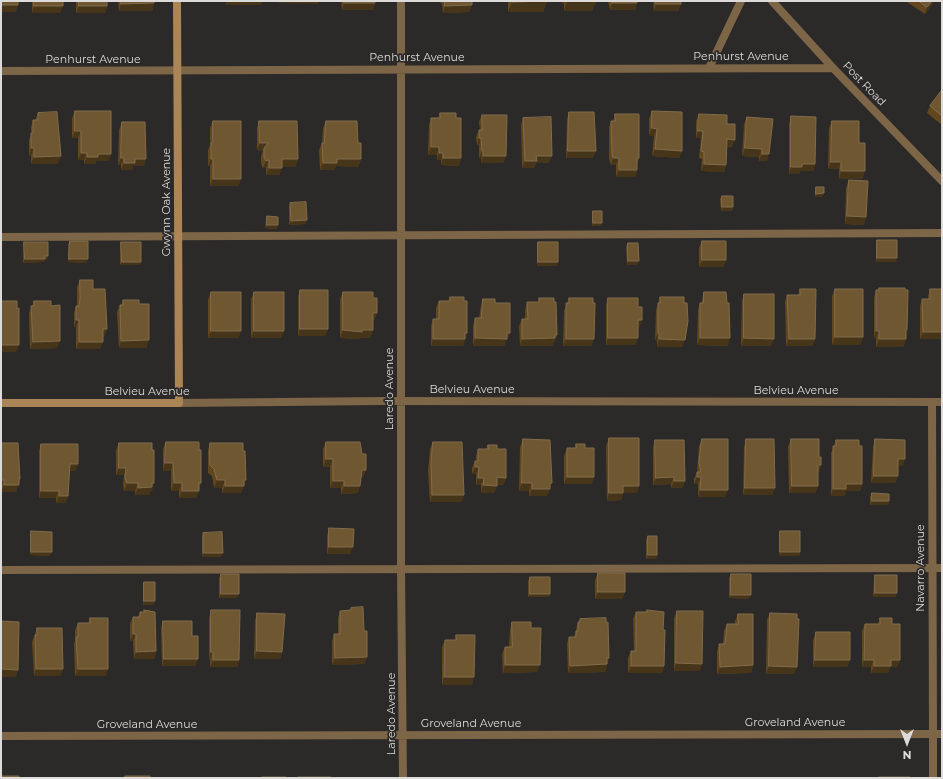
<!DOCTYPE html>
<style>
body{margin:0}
#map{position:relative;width:943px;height:779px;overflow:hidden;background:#2c2a28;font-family:Montserrat,sans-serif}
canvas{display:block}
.frame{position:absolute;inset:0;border:2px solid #dcdbd9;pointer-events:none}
.north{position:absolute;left:887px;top:723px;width:40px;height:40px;-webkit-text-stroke:3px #2c2a28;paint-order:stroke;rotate:180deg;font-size:11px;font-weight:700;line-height:16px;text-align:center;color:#dcdbd9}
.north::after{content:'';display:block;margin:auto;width:14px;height:18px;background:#dcdbd9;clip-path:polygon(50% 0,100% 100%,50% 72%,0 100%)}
</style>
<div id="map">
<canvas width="943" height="779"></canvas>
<div class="frame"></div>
<div class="north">N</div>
</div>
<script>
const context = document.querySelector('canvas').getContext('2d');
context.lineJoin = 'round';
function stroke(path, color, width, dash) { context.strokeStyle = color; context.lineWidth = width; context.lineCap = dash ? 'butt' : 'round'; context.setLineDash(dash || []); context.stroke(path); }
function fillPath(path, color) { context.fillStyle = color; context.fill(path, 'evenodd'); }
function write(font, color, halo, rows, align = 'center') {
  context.font = font + ' Montserrat,sans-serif'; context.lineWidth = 3.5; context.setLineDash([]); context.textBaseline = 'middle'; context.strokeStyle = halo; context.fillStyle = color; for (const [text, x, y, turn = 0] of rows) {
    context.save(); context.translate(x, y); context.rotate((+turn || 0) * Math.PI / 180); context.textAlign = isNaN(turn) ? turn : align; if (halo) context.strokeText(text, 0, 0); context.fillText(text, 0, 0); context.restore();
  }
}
stroke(new Path2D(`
 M1,237L942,233
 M1,570L942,568
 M933,734V778`), '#7d6547', 8);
stroke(new Path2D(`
 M401,1V568L403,778
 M772,1L833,68L942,181
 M709,68L741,1
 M1,71L833,68
 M932,402L933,734
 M179,403L383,401L942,402
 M1,736L942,734`), '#7d6547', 8);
stroke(new Path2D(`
 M1,403H179L177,1`), '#ab8555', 8);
fillPath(new Path2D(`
 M32,1H63L60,13H32Z
 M76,1H107V6L105,13H76Z
 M118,1H154V3L152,11H119Z
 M341,1H375L373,10H342Z
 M439,1H472L469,12L443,13L442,4Z
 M508,1H547L543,12H508Z
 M562,1H596L592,11H564V4H562Z
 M608,1H637L635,10H610Z
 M653,1H681V4L678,11H654Z
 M908,1H934L925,14L907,2Z
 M942,90V125L927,113L930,106Z
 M75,111L111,154L108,161H96L95,164H84V160H78V138H72V118Z
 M652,111L682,151L679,158L652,156L654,136L649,135V119Z
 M569,112L593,158H566L567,119Z
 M38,113L58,164H31V156H29V140L31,135V127L33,120H35Z
 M440,113L456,118L461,158L459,166L441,165V160H437V155H428L429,125L431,118H438Z
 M615,114L639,158L637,163V170L635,177H616V165H611L609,159V128L611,121H613Z
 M699,114L727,124L732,147H727L726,165L724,172L701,171L702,159L699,158L701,138H696V121Z
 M482,115L506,156L503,163H481V158H479V145H477L476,137L479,130H480L479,122Z
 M791,116L815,164L813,171H800L799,174H789V124Z
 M747,117L767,161H759V157L742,156L744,124Z
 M523,118L549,163H536L534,168H522L521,125Z
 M213,121L241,179L238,186H210V166H208V150L210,145V128Z
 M259,121L298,159L295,167H282L279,175H266V168H263L261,164V156L263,151L257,150V128Z
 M326,121L358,143L361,159L358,167L336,166L334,170H320L319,150L322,143L323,128Z
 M832,121L865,171L862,179H839V169H828L829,128Z
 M122,122L144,166H133L132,170H121V165H118L119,130Z
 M849,180L864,225L845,224L846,188Z
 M816,187L824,193L822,197H815V191Z
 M722,196L733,207L732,211H721L720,199Z
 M290,203L307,220L305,224L289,225V207Z
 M593,211L600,226H592V214Z
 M267,216L278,225L276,229L265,228L266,220Z
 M877,240L896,262H876V243Z
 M70,241L88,259L86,263L68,262V244Z
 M702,241L726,260L723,267H699V248Z
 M24,242L47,260H44L43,262L23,263V245Z
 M121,242L141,262L140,265H120V246Z
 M538,242L557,266H537V246Z
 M628,243L639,261L637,265H627L626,246Z
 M80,280L93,289L107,329L104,337H103L100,349H76V327H74V313L76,306H77V287Z
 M879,288L906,335V339L903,347H876V338H874V298L876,290H878Z
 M800,289L815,339L812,346H786L785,302L787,295H798Z
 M835,289L863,337L860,345H832V296Z
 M930,289L942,339H920V306L922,299H928V296Z
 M300,290L328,329L325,336H298V297Z
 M211,292L241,331L238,338H208V300Z
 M254,292L284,331L281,338H251V299Z
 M343,292L373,298L377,313L374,320H373V330L370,338H360V339L340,338V299Z
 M704,292L728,346L697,345L698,310L700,303H701L702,300Z
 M744,294L771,346H741L742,301Z
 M450,297L464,301L467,333L463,346H431V326L433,319H436V308L439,301H448Z
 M660,297L682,347H657V340H655L656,310Z
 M539,298L554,302L557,335L554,343H553L552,346H520L519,326L522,319H525V310L527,302H538Z
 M569,298L593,303L594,339L591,346H563L564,311Z
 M608,298L638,307L642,320L639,327H638V338L635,345H606V305Z
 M483,299L495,303L510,333L507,340H506L504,346H473V326L475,318H479L481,306Z
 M123,300L149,340L146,348H119L117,312L120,305H121Z
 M34,301L57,348L30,349L29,313Z
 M609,438L637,493H623L621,500L607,501L606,446Z
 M523,439L550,487L547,496H529V491H519L520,447Z
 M702,439L725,497H698V484H694V479L697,472L699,446Z
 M746,439L775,488L772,495H743L744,447Z
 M791,439L819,457L821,465L819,472H818V486L815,493H789L788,447Z
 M875,439L905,459L902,466H898V476L895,483H871L873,447Z
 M655,440L685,481L682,488H671V484L653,485V447Z
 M836,440L859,446L862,484L860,491H846L844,496H831V453Z
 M166,442L199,450L201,483L196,498H179V491H171V471H163V449Z
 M326,442L362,454L366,470L363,477H361L358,493L341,494V488H330V467H323V449Z
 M433,442L464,495L461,502H430L428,471L430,449Z
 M1,443L20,479L16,492H1Z
 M119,443L152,491H150L149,495H135V491H124L123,485L124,475H116V450Z
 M210,443L243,451L246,480L241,493H222V488H214L212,476L208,473V450Z
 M41,444L78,464L75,471H69L68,496L65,503H56V498H39V451Z
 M576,444L585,448L592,484H564V456L567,448H575Z
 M488,445L497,449L506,478L503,485H497L494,493H481V485H476V474H472V468L475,461H476V456L478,449H486Z
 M872,493L889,501L888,505H870V497Z
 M329,528L350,554H327V536Z
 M31,531L50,556L30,555V535Z
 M780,531L800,552L799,556H779V535Z
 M203,533L221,557H202V536Z
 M648,536L657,555L656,559H646V540Z
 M598,573L625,592L622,599H595V580Z
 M221,574L237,598H219V578Z
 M731,574L749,599L729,598V578Z
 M875,575L897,593L895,597H873L874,579Z
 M530,577L549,597H528V581Z
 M144,582L154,605H143V585Z
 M351,608L364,631L367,657L364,664L332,665V642L334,634H338V618L340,611L350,610Z
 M144,610L156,651L154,659H134L133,641H130V624L133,617H138L140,612H144Z
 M211,610L239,660L237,667H210V659H209V618Z
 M647,610L663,630L664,666L662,673H628V658L631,651H634L633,619L636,612H646Z
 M677,611L700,671H674V618Z
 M257,613L282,652L280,659H254L255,620Z
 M770,613L794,674H766L767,620Z
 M738,614L753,665L751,673L717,674V652L719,644H723L724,631L727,624H735V621Z
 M90,618L106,676H75L74,644L75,640V630L78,623H88Z
 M880,618L892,624L900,660L897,667H890L888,673H871V667H862V631L865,624H878Z
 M580,619L609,658L605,672L568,673L567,644L569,637H574L578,622H579Z
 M163,621L192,636L198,659L195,666H162L161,628Z
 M512,622L531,628L537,672L503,673L502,654L505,647H509L510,630Z
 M37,628L63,669L60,676H34L32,642Z
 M816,632L850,660L847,667H813V640Z
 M456,635L472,685H442V647L445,640H455Z`), '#62471e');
fillPath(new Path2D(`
 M227,1H263L261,5H225Z
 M279,1H319L318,4L279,3Z
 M547,1L543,12H508L512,2Z
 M563,1H565L564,4H562Z
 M567,1H596L592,11H564Z
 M932,1H934L925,14L927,7Z
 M154,3L152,11H119L121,4Z
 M344,3H375L373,10H342Z
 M612,3H637L635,10H610Z
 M656,4H681L678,11H654Z
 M1,5H18L16,12H1Z
 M472,5L469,12L443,13L445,6Z
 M34,6H63L60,13H32Z
 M79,6H107L105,13H76Z
 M652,128L657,129L654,136L649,135Z
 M75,131H81L78,138H72Z
 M698,131H703L701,138H696Z
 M479,138H481L479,145H477Z
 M727,139L735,140L732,147L724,146Z
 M260,143H268L264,148L263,151L257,150Z
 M431,147H439L437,155H428Z
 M31,148H34L31,156H29Z
 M745,148L762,149L759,157L742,156Z
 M655,149L682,151L679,158L652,156Z
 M482,151H483L481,158H479Z
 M568,151H596L593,158H566Z
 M81,153H87L84,160H78Z
 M439,153H443L441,160H437Z
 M98,154H111L108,161H96L95,164H84L87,157Z
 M762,154H769L767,161H759Z
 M61,156L58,164H31L34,157Z
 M483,156H506L503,163H481Z
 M536,156H552L549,163H536L534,168H522L525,161Z
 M121,158H124L121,165H118Z
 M443,158H461L459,166L441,165Z
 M613,158H619L616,165H611Z
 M135,159H146L144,166H133L132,170H121L124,163Z
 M211,159H213L210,166H208Z
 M282,159H298L295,167H279Z
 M337,159H361L358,167L336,166L334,170H320L323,163Z
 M269,160L266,168H263L266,161Z
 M831,162H841L839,169H828Z
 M704,164L726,165L724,172L701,171Z
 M802,164H815L813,171H800L799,174H789L791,167Z
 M269,168H282L279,175H266Z
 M619,170H637L635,177H616Z
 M841,171H865L862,179H839Z
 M213,179H241L238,186H210Z
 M824,193L822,197H815L816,194Z
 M722,207H733L732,211H721Z
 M847,216L866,217L864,225L845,224Z
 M307,220L305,224L289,225L291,221Z
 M593,223H602L600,226H592Z
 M267,225H278L276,229L265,228Z
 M45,256H48L47,260H44L43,262L23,263L25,259Z
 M877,258H897L896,262H876Z
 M69,259H88L86,263L68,262Z
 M702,260H726L723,267H699Z
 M628,261H639L637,265H627Z
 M122,262H141L140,265H120Z
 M538,262H558L557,266H537Z
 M373,313H377L374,320H370Z
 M76,320H79L76,327H74Z
 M638,320H642L639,327H635Z
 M103,329H107L104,337H100Z
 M300,329H328L325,336H298Z
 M343,330H373L370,338H360V339L340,338Z
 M211,331H241L238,338H208Z
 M254,331H284L281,338H251Z
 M876,331H879L876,338H874Z
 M923,332H942V339H920Z
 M465,333H467L463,346H431L433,339Z
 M507,333H510L507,340H506L504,346H473L475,338Z
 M658,333H659L657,340H655Z
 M557,335L554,343H553L552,346H520L522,339Z
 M835,337H863L860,345H832Z
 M608,338H638L635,345H606Z
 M700,338H730L728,346L697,345Z
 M744,338L774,339L771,346H741Z
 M566,339H594L591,346H563Z
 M659,339L685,340L682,347H657Z
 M789,339H815L812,346H786Z
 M879,339H906L903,347H876Z
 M149,340L146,348H119L121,341Z
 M60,341L57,348L30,349L33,342Z
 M79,342H103L100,349H76Z
 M1,345H19L16,352H1Z
 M326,459H333L330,467H323Z
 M898,459H905L902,466H896Z
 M165,463H173L171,471H163Z
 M70,464H78L75,471H67Z
 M818,465H821L819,472H816Z
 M475,467H479L476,474H472Z
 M119,468H126L124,475H116Z
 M362,470H366L363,477H359Z
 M874,476H898L895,483H871Z
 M497,477L506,478L503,485L495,484Z
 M567,477H594L592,484H564Z
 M674,477L671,484L653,485L656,478Z
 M697,477H701L698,484H694Z
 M478,478H484L481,485H476Z
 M19,479H20L16,492H1L4,485Z
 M1,480H4L1,487Z
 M217,480H225L222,488H214Z
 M244,480H246L241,493H222L225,486Z
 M333,481H344L341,488H330Z
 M674,481H685L682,488H671Z
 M127,483H138L135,491H124Z
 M152,483H154L152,491H150L149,495H135L138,488Z
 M174,483H182L179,491H171Z
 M199,483H201L199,491Z
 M522,483H532L529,491H519Z
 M550,483H552L547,496H529L532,489Z
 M846,484H862L860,491H846L844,496H831L833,489Z
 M483,485L497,486L494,493H481Z
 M344,486H360L358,493L341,494Z
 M623,486H639L637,493H623L621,500L607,501L609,493Z
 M792,486H818L815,493H789Z
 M745,488H775L772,495H743Z
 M700,490H728L725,497H698Z
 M41,491H59L56,498H39Z
 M182,491H199L196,498H179Z
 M432,495H464L461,502H430Z
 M59,496H68L65,503H56Z
 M872,501H889L888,505H870Z
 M329,547H353L350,554H327Z
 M31,552H52L50,556L30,555Z
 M780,552H800L799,556H779Z
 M203,553H223L221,557H202Z
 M648,555H657L656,559H646Z
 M598,592H625L622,599H595Z
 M875,593H897L895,597H873Z
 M221,594H239L237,598H219Z
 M530,594H550L549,597H528Z
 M731,595H751L749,599L729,598Z
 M144,601H155L154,605H143Z
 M133,634H136L133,641H130Z
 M156,651L154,659H134L136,652Z
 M257,651L282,652L280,659H254Z
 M211,652H213L210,659H209Z
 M367,657L364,664L332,665L335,658Z
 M609,658L605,672L568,673L570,666Z
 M164,659H198L195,666H162Z
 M213,660H239L237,667H210Z
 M815,660H850L847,667H813Z
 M864,660H874L871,667H862Z
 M891,660H900L897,667H890L888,673H871L874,666Z
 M676,663L702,664L700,671H674Z
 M505,665H540L537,672L503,673Z
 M753,665L751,673L717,674L720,667Z
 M631,666H664L662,673H628Z
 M769,666L797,667L794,674H766Z
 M1,669L18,670L16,677H1Z
 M36,669H63L60,676H34Z
 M78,669H108L106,676H75Z
 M444,677H474L472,685H442Z`), '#47351a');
const building = new Path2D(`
 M1,1H18V5H1Z
 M34,1H63V6H34Z
 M79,1H107V6H79Z
 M121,1H154V3L121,4Z
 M344,1H375V3H344Z
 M445,1H472V5L445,6Z
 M512,1H547L512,2Z
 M612,1H637V3H612Z
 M656,1H681V4H656Z
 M919,1H932L927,7Z
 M942,90V116L930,106Z
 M75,111H111V154H98V157H87V153H81V131H75Z
 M652,111L682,112V151L655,149L657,129L652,128Z
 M57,112L61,156L34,157V148H31V133H33V120H38V113Z
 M569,112H594L596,151H568Z
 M440,113H456V118H461V158H443V153H439V147H431V118H440Z
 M615,114H639V158H637V170H619V158H613L612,152L611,121H615Z
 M699,114L727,115V124H735V140L727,139L726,165L704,164V152L701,151L703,131H698Z
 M482,115H507L506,156H483V151H482L481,138H479V130H482Z
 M791,116L816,117L815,164H802V167H791Z
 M551,117L552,156H536L537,161H525L523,118Z
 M747,117L773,119L769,154H762V149L745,148Z
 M213,121H241V179H213V159H211V143H212Z
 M259,121H297L298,159H282V168H269V160L266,161L264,157V148L268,143H260Z
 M326,121H357L358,143H361V159H337V163H323L322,143H324Z
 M832,121H859V143H865V171H841V162H831Z
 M122,122H145L146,159H135V163H124V158H121Z
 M849,180L868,181L866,217L847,216Z
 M816,187H824V193L816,194Z
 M722,196H733V207H722Z
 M306,202L307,220L291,221L290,203Z
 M593,211H602V223H593Z
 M267,216L278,217V225H267Z
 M877,240H897V258H877Z
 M70,241H88V259H69Z
 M702,241H726V260H702Z
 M24,242H48V256H45V259H25Z
 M121,242H141V262H122Z
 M538,242H558V262H538Z
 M628,243H638L639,261H628Z
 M80,280H93V289H105L107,329H103V342H79V320H76V306H79L80,298Z
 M879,288H905V290H908L907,330H906V339H879V331H876V290H879Z
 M800,289H816L815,339H789L787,295H800Z
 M835,289H863V337H835Z
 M930,289H942V332H923L922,299H930Z
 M300,290H328V329H300Z
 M211,292H241V331H211Z
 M254,292H284V331H254Z
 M343,292H373V298H377V313H373V330H362V332L343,330Z
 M704,292H726L727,303H729L730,338H700V303H703Z
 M744,294H774V339L744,338Z
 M450,297H464V301H467V333H465V339H433V319H439V301H450Z
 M660,297H684V303H687L688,321L685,340L659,339V333H658V303H660Z
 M539,298H554V302H556L557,335H555V338L522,339V319H528L527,302H539Z
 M569,298H593V303H595L594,339H566V303H569Z
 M608,298H638V307H642V320H638V338H608Z
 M483,299H495V303H510V333H507V339L475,338V318H481Z
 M123,300H139V304H149V340L121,341L120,305H123Z
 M1,301H17V309L19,308V345H1Z
 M34,301H51V306L60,305V341L33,342L31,306H34Z
 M609,438H639V486H623V493H609Z
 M523,439L550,440L552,483H550V489H532V483H522Z
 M702,439H728V490H700L701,477H697V472H701L699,463Z
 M746,439H774L775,488H745Z
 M791,439H819V457H821V465H818V486H792Z
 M875,439L905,440V459H898V476H874Z
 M655,440H684L685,481H674V477L656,478Z
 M836,440H859V446H862V484H846V489H833V446H836Z
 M166,442H199V450H201V483H199V491H182V483H174L173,463H165Z
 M326,442H360L362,454H366V470H362L360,486H344V481H333V459H326Z
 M433,442H462L464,495H432L431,464Z
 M1,443H18L20,479H19V485H4V480H1Z
 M119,443H152V450H154V483H152V487L138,488V483H127L125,478L126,468H119Z
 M210,443H243V451H245L246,480H244V486H225V480H217L214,469L210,465Z
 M41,444H78V464H70L68,496H59V491H41Z
 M576,444H585V448H594V477H567V448H576Z
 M488,445H497V449H506V478L497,477V486L483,485L484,478H478L479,467H475V461H478V449H488Z
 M872,493L889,494V501H872Z
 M329,528L354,529L353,547H329Z
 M31,531L52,532V552H31Z
 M780,531H800V552H780Z
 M222,532L223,553H203V533Z
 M648,536H657V555H648Z
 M598,573H625V592H598Z
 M221,574H239V594H221Z
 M731,574H751V595H731Z
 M875,575H897V593H875Z
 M530,577H550V594H530Z
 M144,582H155V601H144Z
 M363,607L364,631H367V657L335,658L334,634H340V611L351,610V608Z
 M144,610L155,612L156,651L136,652V634H133V617H140V612H144Z
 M211,610H240L239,660H213V652H211Z
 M647,610L664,612L663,630H665L664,666H631V651H636V612H647Z
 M677,611H703L702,664L676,663Z
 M257,613L285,614L282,652L257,651Z
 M770,613L797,614V619H799L797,667L769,666Z
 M738,614H753V665L720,667L719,644H725L727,624H738Z
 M90,618H108V669H78L76,637H78V623H90Z
 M606,618V623L608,622L609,658H607V664L570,666L569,637H576V631H578V622H580V619Z
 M880,618H892V624H900V660H891V666H874V660H864L865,624H880Z
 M1,621L19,622L18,670L1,669Z
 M163,621H192V636H198V659H164Z
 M512,622H531V628H541L540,665H505V647H512Z
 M37,628H62L63,669H36L35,635H37Z
 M816,632H850V660H815Z
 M456,635H475L474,677H444L445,640H456Z
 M1,776H19V778H1Z
 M125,776H150V778H125Z
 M262,777H286V778H262Z
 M298,777H331V778H298Z
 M879,777H910V778H879Z`);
fillPath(building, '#6f5732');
stroke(building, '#806c4c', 1);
write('11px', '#dcdbd9', '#2c2a28', [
 ["Penhurst Avenue",741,57],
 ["Penhurst Avenue",417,58],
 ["Penhurst Avenue",93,60],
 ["Post Road",864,84,46],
 ["Gwynn Oak Avenue",167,202,-90],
 ["Laredo Avenue",390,389,-90],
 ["Belvieu Avenue",472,390],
 ["Belvieu Avenue",796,391],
 ["Belvieu Avenue",147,392],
 ["Navarro Avenue",921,568,-90],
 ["Laredo Avenue",392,714,-90],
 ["Groveland Avenue",795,723],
 ["Groveland Avenue",471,724],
 ["Groveland Avenue",147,725]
]);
</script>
